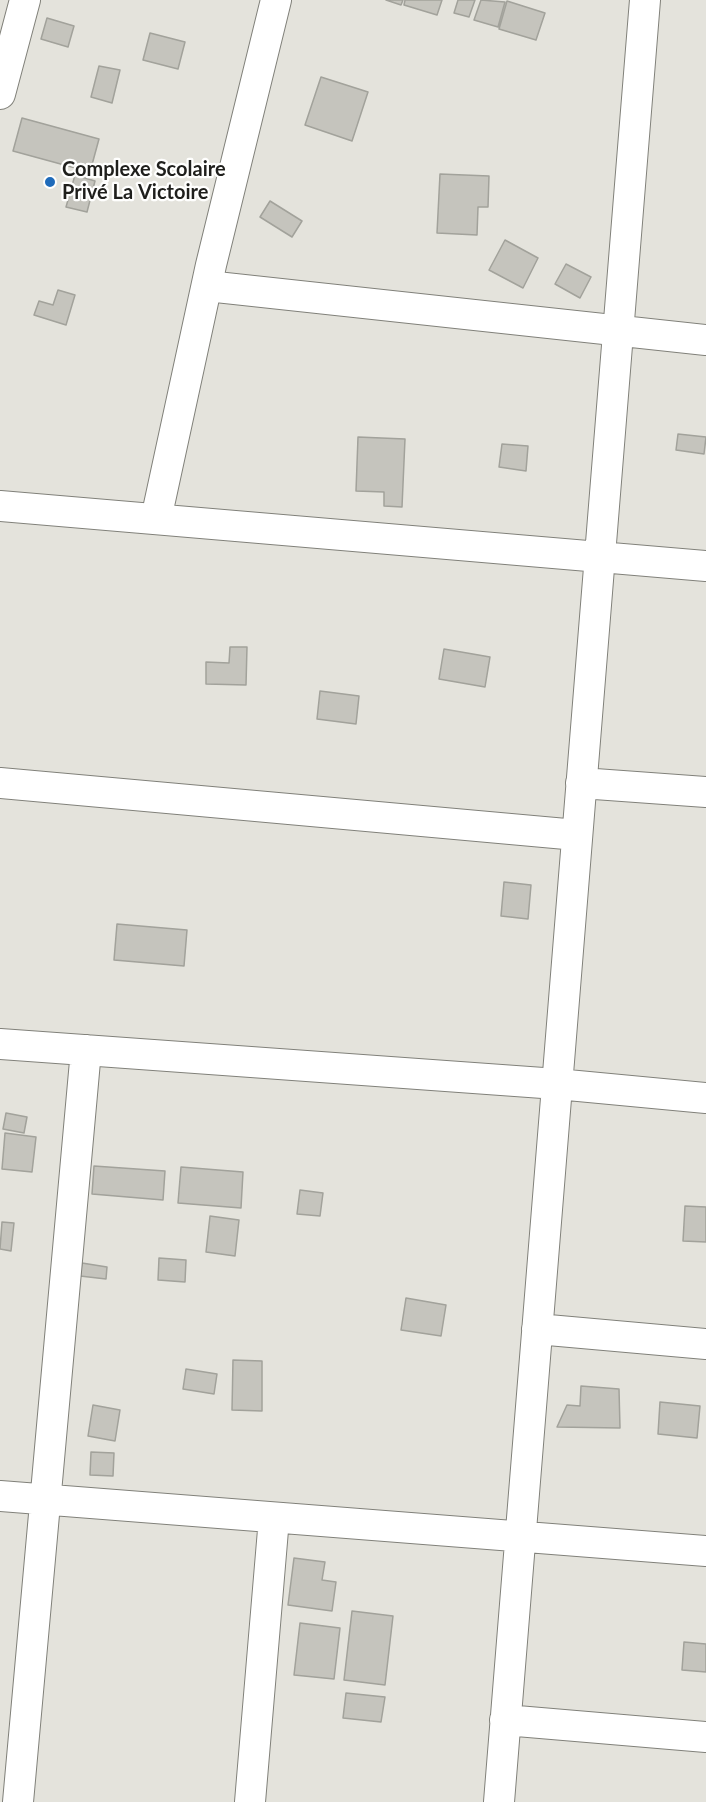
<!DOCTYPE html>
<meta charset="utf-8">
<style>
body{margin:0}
canvas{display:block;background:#e4e3dc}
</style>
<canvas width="706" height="1802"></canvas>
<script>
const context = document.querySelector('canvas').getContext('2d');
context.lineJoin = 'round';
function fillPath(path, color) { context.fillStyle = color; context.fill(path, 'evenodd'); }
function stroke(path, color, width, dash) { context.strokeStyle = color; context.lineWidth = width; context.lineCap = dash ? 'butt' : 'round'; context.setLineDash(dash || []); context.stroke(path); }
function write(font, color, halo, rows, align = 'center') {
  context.font = font + ' Lato,sans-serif'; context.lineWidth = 4.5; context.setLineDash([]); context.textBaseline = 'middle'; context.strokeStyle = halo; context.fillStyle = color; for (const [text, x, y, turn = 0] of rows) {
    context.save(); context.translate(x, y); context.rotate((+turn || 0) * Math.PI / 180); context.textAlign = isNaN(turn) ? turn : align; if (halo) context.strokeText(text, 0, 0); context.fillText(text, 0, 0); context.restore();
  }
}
const building = new Path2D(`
 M386,0H403L401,5Z
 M405,0H442L437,15L404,5Z
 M458,0H475L469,17L454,13Z
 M481,0L505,2L498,27L474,20Z
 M507,1L545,13L536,40L499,29Z
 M47,18L74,26L68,47L41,39Z
 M150,33L185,42L178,69L143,60Z
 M99,66L120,70L112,103L91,97Z
 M321,77L368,92L352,141L305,125Z
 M22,118L99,139L90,172L13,151Z
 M440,174L489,176L488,207H478L477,235L437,233Z
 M75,175L95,181L87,212L66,207Z
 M270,201L302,221L292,237L260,217Z
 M505,240L538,258L523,288L489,270Z
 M566,264L591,277L580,298L555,284Z
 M58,290L75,295L66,325L34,315L39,301L53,305Z
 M678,434L706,437L704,454L676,450Z
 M358,437L405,439L402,507L384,506V492L356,491Z
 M502,444L528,446L526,471L499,467Z
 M230,647H247L246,685L206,684V662L229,663Z
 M444,649L490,657L485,687L439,679Z
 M320,691L359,696L356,724L317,719Z
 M504,882L531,885L528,919L501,916Z
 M117,924L187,930L184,966L114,960Z
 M6,1113L27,1117L24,1133L3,1129Z
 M5,1133L36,1137L32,1172L2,1169Z
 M94,1166L165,1171L163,1200L92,1194Z
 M181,1167L243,1172L241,1208L178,1203Z
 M300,1190L323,1193L320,1216L297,1214Z
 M685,1206L706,1207V1242L683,1241Z
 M210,1216L239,1220L235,1256L206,1252Z
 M2,1222L14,1223L11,1251L0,1249Z
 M159,1258L186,1260L185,1282L158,1280Z
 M82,1263L107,1267L106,1279L80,1276Z
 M406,1298L446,1305L441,1336L401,1330Z
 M233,1360L262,1361V1411L232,1410Z
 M186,1369L217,1374L214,1394L183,1389Z
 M581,1386L619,1389L620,1428L557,1427L567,1405L580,1406Z
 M660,1402L700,1406L697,1438L658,1434Z
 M93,1405L120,1410L115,1441L88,1436Z
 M91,1452L114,1453L113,1476L90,1475Z
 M294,1558L325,1562L322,1580L336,1582L332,1611L288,1605Z
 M352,1611L393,1616L385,1685L344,1680Z
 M300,1623L340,1628L334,1679L294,1675Z
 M684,1642L706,1644V1672L682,1670Z
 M346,1693L385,1697L381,1722L343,1718Z`);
fillPath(building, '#c5c4bd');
stroke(building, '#a2a29b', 1.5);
const minor = new Path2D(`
 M0,94L25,0
 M207,286L706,340
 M0,506L706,566
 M156,519L211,265L276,0
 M0,783L577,835
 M581,783L706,792
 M0,1044L557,1084L706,1098
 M537,1329L706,1344
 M0,1496L706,1551
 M505,1720L706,1737
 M18,1802L86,1050
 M250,1802L274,1518
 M499,1802L645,0`);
stroke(minor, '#81817a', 32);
stroke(minor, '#fff', 30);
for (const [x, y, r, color] of [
 [50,182,6,"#1f6bba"]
]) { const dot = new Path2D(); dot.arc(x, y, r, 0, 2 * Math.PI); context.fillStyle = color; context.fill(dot); stroke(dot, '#fffffe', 2); }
write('bold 20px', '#1f1f1c', '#fffffe', [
 ["Complexe Scolaire",62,170],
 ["Privé La Victoire",62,193]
], 'left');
</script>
